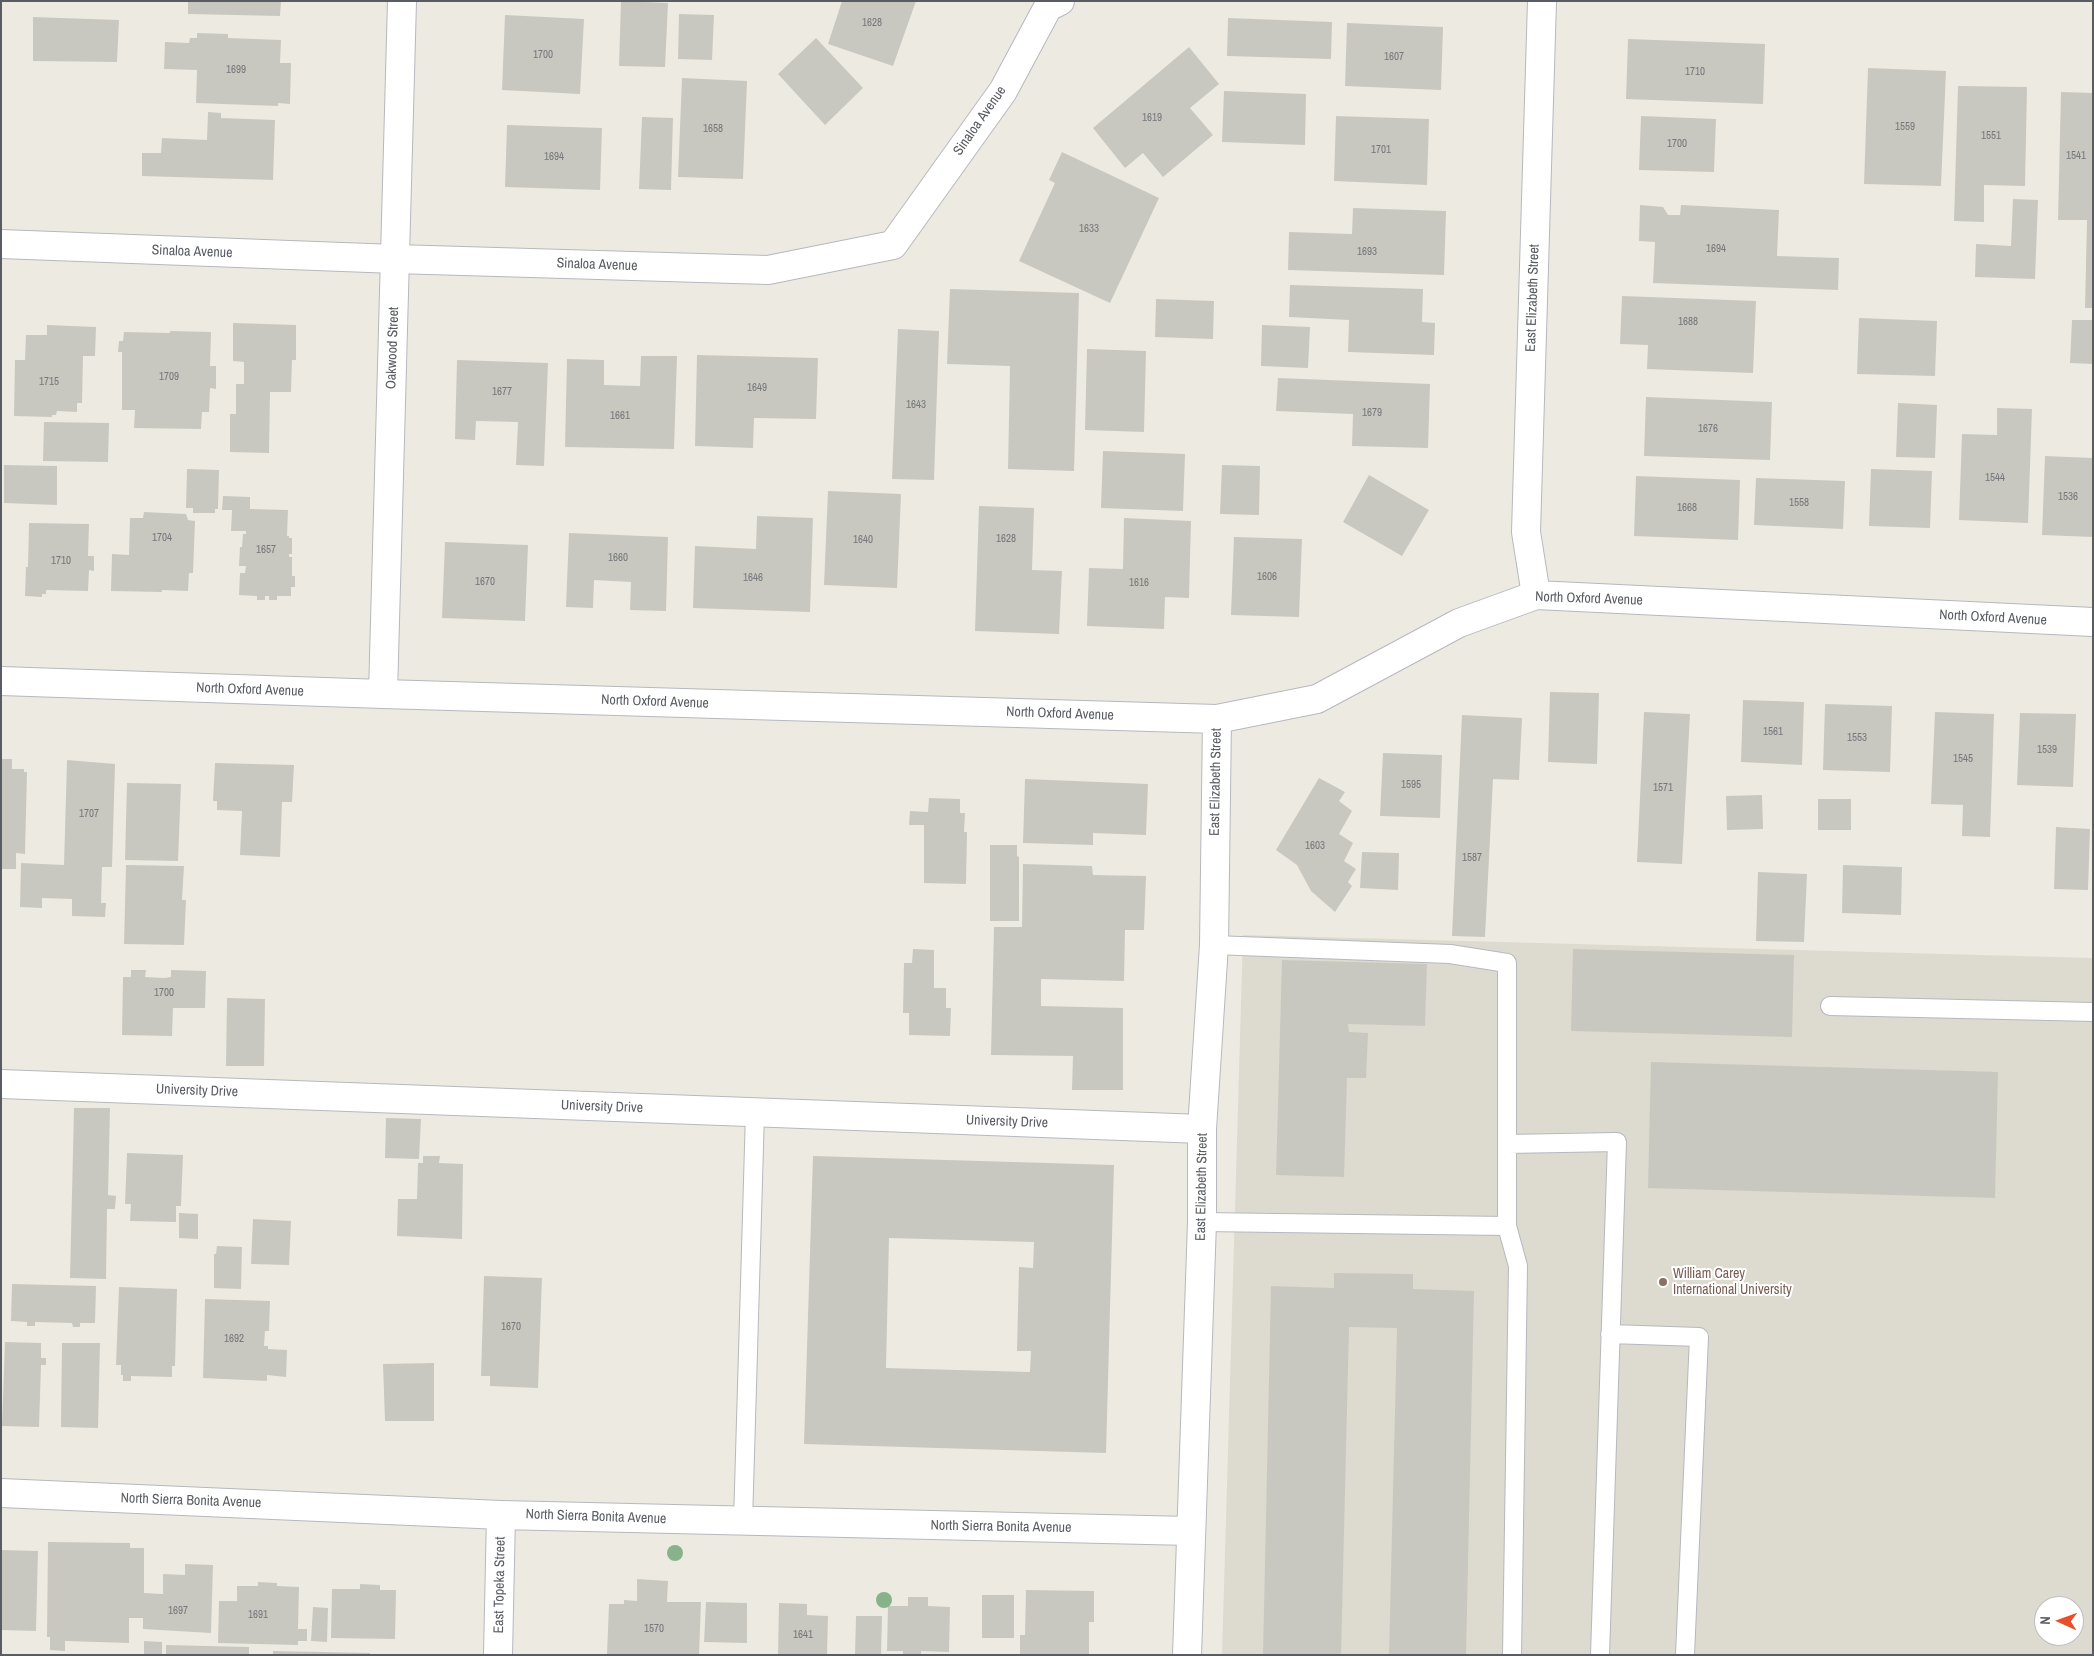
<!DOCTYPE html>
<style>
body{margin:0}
#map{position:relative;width:2094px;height:1656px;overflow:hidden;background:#edebe1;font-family:"Archivo Narrow",sans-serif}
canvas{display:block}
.frame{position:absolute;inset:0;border:2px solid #595c62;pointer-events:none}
.north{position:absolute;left:2034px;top:1596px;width:50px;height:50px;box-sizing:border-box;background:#fff;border:1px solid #bdbec0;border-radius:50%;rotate:272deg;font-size:14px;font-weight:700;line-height:20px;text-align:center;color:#595c62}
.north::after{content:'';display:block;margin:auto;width:18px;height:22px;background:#e84f2b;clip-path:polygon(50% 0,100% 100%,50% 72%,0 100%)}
</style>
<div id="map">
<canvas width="2094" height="1656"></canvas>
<div class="frame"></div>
<div class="north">N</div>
</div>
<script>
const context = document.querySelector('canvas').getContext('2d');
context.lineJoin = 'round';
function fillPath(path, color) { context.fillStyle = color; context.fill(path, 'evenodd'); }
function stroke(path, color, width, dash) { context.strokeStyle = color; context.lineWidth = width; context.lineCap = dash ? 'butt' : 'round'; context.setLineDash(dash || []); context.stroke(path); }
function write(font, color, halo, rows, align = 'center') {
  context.font = font + ' "Archivo Narrow",sans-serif'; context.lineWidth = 4; context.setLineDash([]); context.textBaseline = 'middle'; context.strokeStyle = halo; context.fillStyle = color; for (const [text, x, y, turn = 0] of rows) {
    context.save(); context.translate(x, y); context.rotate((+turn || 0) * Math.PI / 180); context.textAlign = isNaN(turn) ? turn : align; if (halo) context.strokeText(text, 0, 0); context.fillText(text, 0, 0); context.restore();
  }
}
fillPath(new Path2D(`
 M1243,935L2093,958V1655H1222ZM2044,1606H2074V1636H2044Z`), '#dddbcf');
fillPath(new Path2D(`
 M188,1H281L280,16L188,14Z
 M621,1L668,3L665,67L619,66Z
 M842,1H916L893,66L828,44Z
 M679,14L714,15L712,60L678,59Z
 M505,15L584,19L580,94L502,90Z
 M33,17L119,20L117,62L33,61Z
 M1228,18L1332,22L1331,59L1227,56Z
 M1347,23L1443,27L1441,90L1345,86Z
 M197,33L228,34V38L281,40L280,63H291L290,104L278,103V106L196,103L197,70L164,69L165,42L189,43L190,38H197Z
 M816,38L863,88L825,125L778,74Z
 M1628,39L1765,44L1763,104L1626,99Z
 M1189,47L1219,84L1190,108L1213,135L1163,177L1143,153L1125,168L1093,128Z
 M1868,68L1946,71L1941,186L1864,184Z
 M682,78L747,81L743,179L678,177Z
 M1958,86L2027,87L2025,186L1984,185V222L1954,221Z
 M1224,91L1306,94L1305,145L1222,142Z
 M2061,92L2093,93V308H2085L2087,220H2058Z
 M208,112L221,113V118L275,120L273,180L142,176V153H161L162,138L207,140Z
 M1336,116L1429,119L1427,185L1334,181Z
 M1641,116L1716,119L1714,172L1639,170Z
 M642,117L673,118L671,190L639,189Z
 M507,125L602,128L600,190L505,187Z
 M1062,152L1159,198L1110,303L1019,261L1055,183L1049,180Z
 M2013,199L2038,200L2035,279L1975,277L1976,244L2011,246Z
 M1640,205L1663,207L1668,215H1680L1681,205L1779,210L1777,256L1839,258L1838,290L1653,283L1655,242L1639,241Z
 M1353,208L1446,211L1444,275L1288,270L1289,232L1352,234Z
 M1290,285L1423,289L1422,322L1435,323L1434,355L1348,352L1349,320L1289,317Z
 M950,289L1079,293L1074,471L1008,469L1010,366L947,364Z
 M1622,296L1756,301L1753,373L1647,369L1648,345L1620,344Z
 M1156,299L1214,301L1213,339L1155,337Z
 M1859,318L1937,321L1935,376L1857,374Z
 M2072,320H2093V364L2070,363Z
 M233,323L296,325V360H292L291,392H270L269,453L230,452V414H236V384H244V362L233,361Z
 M47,325L96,327L95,356H83L82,403H77V412L57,411L56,415H52V417L14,416L15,360H25L26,335H47Z
 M1262,325L1310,327L1308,368L1261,366Z
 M898,329L939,331L934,480L892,479Z
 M170,331L211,332L210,366H216V389L210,388L209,412H202L201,429L134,428L135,410H122V352H118L119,341H123L124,332L170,333Z
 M1087,349L1146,351L1144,432L1085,430Z
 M697,355L818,358L816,419L754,418L753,448L695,446Z
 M641,356H677L674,449L565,447L567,359L604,360V385L640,386Z
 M457,360L548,363L544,466L516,465L518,422L476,421L475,440L455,439Z
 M1278,378L1430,384L1428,448L1352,446L1353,414L1276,411Z
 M1646,397L1772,402L1770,460L1644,456Z
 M1898,403L1937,405L1935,458L1896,457Z
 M1997,408L2032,409L2028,523L1959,520L1962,434L1997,435Z
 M44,422L109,423L108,462L43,461Z
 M1103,451L1185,454L1183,511L1101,508Z
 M2045,456L2093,458V537L2042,535Z
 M4,465L57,466V505L4,503Z
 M1222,465L1260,466L1259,515L1220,514Z
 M187,469L219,470L218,509H215V513H193V508H186Z
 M1871,469L1932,471L1930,528L1869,526Z
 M1369,475L1429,510L1402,556L1343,522Z
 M1636,476L1740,480L1738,540L1634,536Z
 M1756,478L1845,481L1843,529L1754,525Z
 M828,491L901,494L897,588L824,585Z
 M223,496L250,497V509L288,510L287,536H289V538H292V554H289V557H292V576H295V587H291V596H277V600H269V596H265V600H257V596L239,595L240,573H245L246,566H239L240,547H242L243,534H246V531H231L232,510H222Z
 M979,506L1034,508L1032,570L1062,571L1059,634L975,631Z
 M144,512L186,514L188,520L195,521L193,573H189L188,591L162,590V592L111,591L112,554L129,555L130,518H143Z
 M757,516L813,518L810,612L693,608L695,546L756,549Z
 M1124,518L1191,521L1189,598L1165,597L1164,629L1087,626L1089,568L1123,569Z
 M29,523L89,524L88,556H94V571L89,570L88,591L46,590V594H42V597L25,596L26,567H28Z
 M569,533L668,537L666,611L630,610L631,582L594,580L593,608L566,607Z
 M1234,537L1302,539L1299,617L1231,615Z
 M445,542L528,545L525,621L442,618Z
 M1550,692L1599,693L1597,764L1548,762Z
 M1743,700L1804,702L1802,765L1741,762Z
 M1825,704L1892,706L1890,772L1823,770Z
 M1644,712L1690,714L1682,864L1637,862Z
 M1935,712L1994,714L1990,837L1962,836L1963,805L1931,804Z
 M2020,713L2076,714L2073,787L2017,785Z
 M1462,715L1522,718L1519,780L1493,779L1485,937L1452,936Z
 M1383,753L1442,755L1440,818L1380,816Z
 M1,759H12V769H24V772H27L25,854L16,853V869H1Z
 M67,760L115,764L112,867H102L101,903H106L105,917L72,916V899L42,898V908L20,907L21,863L64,865Z
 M215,763L294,765L292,802H282L280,857L240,855L242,811L217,810V801H213Z
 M1319,778L1345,792L1339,801L1352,811L1339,834L1353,843L1344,861L1356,869L1348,882L1352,886L1335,912L1311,891L1297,865L1276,850Z
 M1025,779L1148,784L1146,835L1093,833V845L1023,843Z
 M127,783L181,784L178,861L125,860Z
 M1762,795L1763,829L1727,830L1726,796Z
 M929,798L960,799V813H965L964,832H967L966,884L924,883V825H909L910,811L928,812Z
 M1818,799H1851V830H1818Z
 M2056,827L2090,829L2088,890L2054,889Z
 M990,845H1017V856L1019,857V921H990Z
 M1362,852L1399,853L1398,890L1360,888Z
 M1023,864L1092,866L1093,875L1146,876L1144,930H1125L1124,981L1041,979V1006L1123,1008V1090H1072L1073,1056L991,1055L994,927H1022Z
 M126,865L184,866L182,900H186L184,945L124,944Z
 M1843,865L1902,867L1901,915L1842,913Z
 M1758,872L1807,874L1804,942L1756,941Z
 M913,949L934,950V988H946V1008H951L950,1036L909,1035V1013H903L904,963H912Z
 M1573,949L1794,955L1792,1037L1571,1031Z
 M1282,960L1427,964L1425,1026L1348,1024L1349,1032L1368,1033L1366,1078H1347L1344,1177L1276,1175Z
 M131,970H146L145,977L164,978L171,977V970L206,971L205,1008H173L172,1036L122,1035L123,977H131Z
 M227,998L265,999L264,1066H226Z
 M1651,1062L1998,1072L1995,1198L1648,1188Z
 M74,1108H110L108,1195L116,1196L115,1209H107L106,1279L70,1278Z
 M386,1118L421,1119L419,1159L385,1158Z
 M127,1153L183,1155L181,1206H176V1222L130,1221L131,1204H125Z
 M423,1156H440L439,1163L463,1164L462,1239L397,1236L398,1199H417L418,1163H423Z
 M813,1156L1114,1165L1106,1453L804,1444ZM889,1238L1034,1242L1033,1268L1019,1267L1017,1351H1031L1030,1372L886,1368Z
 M179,1213L198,1214V1239L179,1238Z
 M253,1219L291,1221L289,1265L251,1264Z
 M217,1246L242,1247L241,1289L214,1288V1254H216Z
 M1334,1273L1413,1274V1289L1474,1291L1466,1655H1389L1397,1328L1349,1327L1341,1655H1263L1271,1286L1334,1288Z
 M484,1276L542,1278L538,1388L490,1386V1376H481Z
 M12,1284L96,1286L95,1323H80V1327H73L72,1323L35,1322V1326H27V1322L11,1321Z
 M119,1287L177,1289L175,1366H172V1377L131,1376V1381H123V1375H121V1365H116Z
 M205,1299L270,1301L269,1331H265L264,1346H268V1349L287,1350L286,1377L267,1375V1381L203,1378Z
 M5,1342L41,1343V1358H46V1365H41L39,1427L2,1426Z
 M62,1343H100L98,1428L61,1427Z
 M434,1363V1421H385L383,1364Z
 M48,1542L130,1543V1548H144V1593L163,1594V1574L185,1575V1564L213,1565L211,1633L143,1629V1618H129V1643L65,1641V1651L50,1650V1637H47Z
 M1,1550L38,1551L36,1631L1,1630Z
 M637,1579L668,1581L667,1602H701L699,1655L607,1654L609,1604H624V1600L637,1601Z
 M258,1582L277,1583V1586L299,1587L298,1629H307V1641H298V1645L218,1643L219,1601H237V1586H258Z
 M360,1584L380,1585V1590H396L395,1639L331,1638L332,1589H360Z
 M1026,1590L1094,1591V1622H1089V1655H1020V1635H1025Z
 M982,1595H1014V1638H982Z
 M908,1597H928V1606L950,1607L949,1652L921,1651V1655H903V1651H887L888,1606H908Z
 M706,1602L747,1603V1643L704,1642Z
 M779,1603L807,1604V1615L828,1616L827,1655H778Z
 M313,1607L328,1608L327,1642L311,1641Z
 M856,1616H882L881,1655H855Z
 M144,1641L162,1642V1655H144Z
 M166,1645L249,1647V1655H166Z
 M273,1651L370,1653V1655H273Z`), '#c9c8c0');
const service = new Path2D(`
 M1214,945L1450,954L1507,963V1226L1518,1266L1512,1655
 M1830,1006L2093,1012
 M1507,1144L1617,1142L1600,1655
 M1202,1222L1507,1226
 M1610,1334L1699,1337L1685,1655
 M743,1522L755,1113`);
const minor = new Path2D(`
 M1,244L395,259L768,270L893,245L1003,91L1048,7L1060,1
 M1536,595L1526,532L1542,1
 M1,681L383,694L1217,719L1317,699L1459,623L1536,595L2093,622
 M383,694L402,1
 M1,1084L1202,1129
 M1,1493L501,1515L1190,1531
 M498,1655L501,1515
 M1187,1655L1202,1222V1129L1214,945L1217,719`);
stroke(service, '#b6b8be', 20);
stroke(minor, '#b6b8be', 30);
stroke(service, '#fff', 18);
stroke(minor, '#fff', 28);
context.fillStyle = '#88b38a';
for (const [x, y] of [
 [675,1553],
 [884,1600]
]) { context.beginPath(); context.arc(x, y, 8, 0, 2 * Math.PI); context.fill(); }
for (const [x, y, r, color] of [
 [1663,1282,5,"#8d6e63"]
]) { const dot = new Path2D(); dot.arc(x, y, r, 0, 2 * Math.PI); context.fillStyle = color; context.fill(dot); stroke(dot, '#fff', 2); }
write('11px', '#75777a', null, [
 ["1628",872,23],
 ["1700",543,55],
 ["1607",1394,57],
 ["1699",236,70],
 ["1710",1695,72],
 ["1619",1152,118],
 ["1559",1905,127],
 ["1658",713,129],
 ["1551",1991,136],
 ["1700",1677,144],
 ["1701",1381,150],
 ["1541",2076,156],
 ["1694",554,157],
 ["1633",1089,229],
 ["1694",1716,249],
 ["1693",1367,252],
 ["1688",1688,322],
 ["1709",169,377],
 ["1715",49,382],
 ["1649",757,388],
 ["1677",502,392],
 ["1643",916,405],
 ["1679",1372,413],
 ["1661",620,416],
 ["1676",1708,429],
 ["1544",1995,478],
 ["1536",2068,497],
 ["1558",1799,503],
 ["1668",1687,508],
 ["1704",162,538],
 ["1628",1006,539],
 ["1640",863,540],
 ["1657",266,550],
 ["1660",618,558],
 ["1710",61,561],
 ["1606",1267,577],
 ["1646",753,578],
 ["1670",485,582],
 ["1616",1139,583],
 ["1561",1773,732],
 ["1553",1857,738],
 ["1539",2047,750],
 ["1545",1963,759],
 ["1595",1411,785],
 ["1571",1663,788],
 ["1707",89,814],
 ["1603",1315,846],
 ["1587",1472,858],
 ["1700",164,993],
 ["1670",511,1327],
 ["1692",234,1339],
 ["1697",178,1611],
 ["1691",258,1615],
 ["1570",654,1629],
 ["1641",803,1635]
]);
write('14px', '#595c62', '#fff', [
 ["Sinaloa Avenue",980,121,-55],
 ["Sinaloa Avenue",192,252,2],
 ["Sinaloa Avenue",597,265,2],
 ["East Elizabeth Street",1533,298,-88],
 ["Oakwood Street",393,348,-88],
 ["North Oxford Avenue",1589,599,2],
 ["North Oxford Avenue",1993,618,3],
 ["North Oxford Avenue",250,690,2],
 ["North Oxford Avenue",655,702,2],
 ["North Oxford Avenue",1060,714,2],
 ["East Elizabeth Street",1216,782,-89],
 ["University Drive",197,1091,2],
 ["University Drive",602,1107,2],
 ["University Drive",1007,1122,2],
 ["East Elizabeth Street",1202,1187,-89],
 ["North Sierra Bonita Avenue",191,1501,2],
 ["North Sierra Bonita Avenue",596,1517,2],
 ["North Sierra Bonita Avenue",1001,1527,1],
 ["East Topeka Street",500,1585,-89]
]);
write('14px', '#785e54', '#fff', [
 ["William Carey",1673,1274],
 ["International University",1673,1290]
], 'left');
</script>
